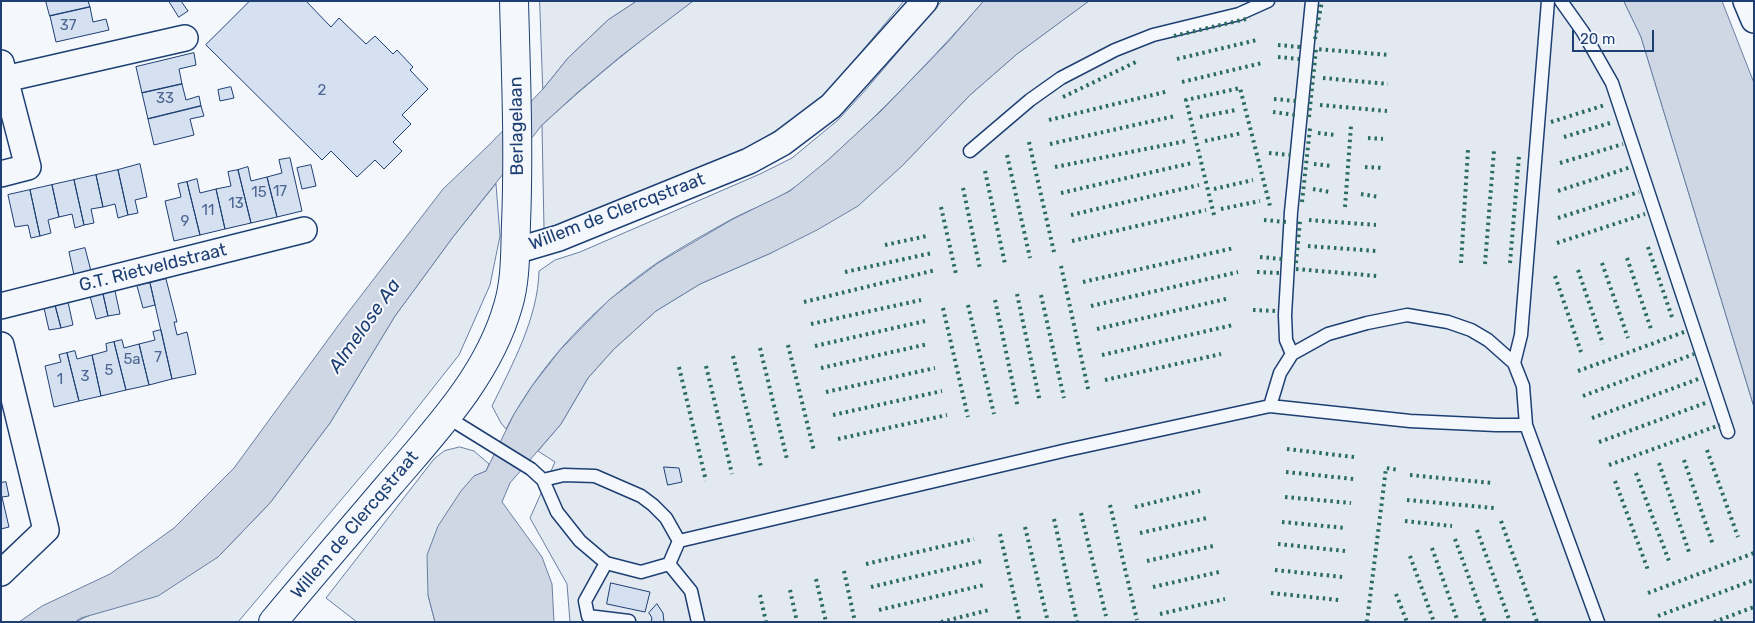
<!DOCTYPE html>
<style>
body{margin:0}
#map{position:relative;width:1755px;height:623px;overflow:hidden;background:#f4f7fb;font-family:Rubik,sans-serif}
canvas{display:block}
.frame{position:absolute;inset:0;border:2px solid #1d3f73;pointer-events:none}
.scale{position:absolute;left:1572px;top:30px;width:82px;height:22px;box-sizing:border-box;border:2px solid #1d3f73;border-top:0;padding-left:6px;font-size:15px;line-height:18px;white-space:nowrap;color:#1d3f73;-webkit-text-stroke:4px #f4f7fb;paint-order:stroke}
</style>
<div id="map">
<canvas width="1755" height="623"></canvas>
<div class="frame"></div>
<div class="scale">20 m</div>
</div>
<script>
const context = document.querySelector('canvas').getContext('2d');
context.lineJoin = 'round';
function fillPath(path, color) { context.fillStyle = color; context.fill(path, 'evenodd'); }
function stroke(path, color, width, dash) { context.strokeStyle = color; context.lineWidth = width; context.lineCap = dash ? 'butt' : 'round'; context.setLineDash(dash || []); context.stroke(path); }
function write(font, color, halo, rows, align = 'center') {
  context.font = font + ' Rubik,sans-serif'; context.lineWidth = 4; context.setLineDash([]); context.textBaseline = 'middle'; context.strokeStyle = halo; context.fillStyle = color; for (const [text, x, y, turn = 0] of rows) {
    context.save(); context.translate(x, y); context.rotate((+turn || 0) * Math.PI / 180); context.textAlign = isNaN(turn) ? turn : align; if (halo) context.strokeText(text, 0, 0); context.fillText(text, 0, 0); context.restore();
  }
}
const green = new Path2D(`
 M540,1H637L608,20L568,58L543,89Z
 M693,1H904L826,94L782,127L747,148L546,233L544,229L542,125C590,81 640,40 693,1Z
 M942,1H984C941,49 897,96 850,140C831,157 811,177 789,191C772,202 751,209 732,219C707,233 681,247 657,263C596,305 540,363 506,429L501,423L492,406C512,365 538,318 539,271L555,260L580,252L760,174L792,158L838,120L862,94Z
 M1089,1H1624L1641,37L1754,407V622H570L567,584L530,518L555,462L538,451L561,424L588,378L614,349L656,311L700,284L771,253L902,166L970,95L1017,54Z
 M496,184L500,236L490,285L459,355L395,436L238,622H75L218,557L270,503L330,423L395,316L453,237Z
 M460,447L474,451L489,464L486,471L474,476L428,595L435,622H357L326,598L434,459L444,451Z`);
fillPath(green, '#e3e9f0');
stroke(green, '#687fa3', 1);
const water = new Path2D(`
 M637,1H693L621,56L578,92L542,125L453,237L395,316L330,423L270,503L218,557L158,596L81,618L75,622H19L42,606L110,574L174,528L234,468L343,319L443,189L490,144L543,89L568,58L608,20Z
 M984,1H1089L1017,54L970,95L902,166L858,206L817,230L771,253L700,284L656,311L614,349L588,378L561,424L510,483L502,502L542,557L552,584L554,622H435L428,595L427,555L438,526L461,491L474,476L486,471L514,414L532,386L560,350L610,299L658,263L733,219L790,191L828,160L881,111L947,43Z
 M1624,1H1722L1754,83V407L1641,37Z`);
fillPath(water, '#cfd7e4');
stroke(water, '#687fa3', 1);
const building = new Path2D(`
 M46,1H88L90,7L50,16Z
 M169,1H181L188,11L179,17Z
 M250,1H306L331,27L339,18L366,44L375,36L393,54L397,50L413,67L410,70L428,89L402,115L411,124L393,142L402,151L384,169L375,160L357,177L331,151L322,160L206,45Z
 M90,7L93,22L106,19L109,30L56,42L50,16Z
 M194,53L196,65L179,69L182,84L142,93L136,67Z
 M182,84L186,100L199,96L201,106L148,119L142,93Z
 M231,87L234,98L220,101L218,90Z
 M201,106L204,116L190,119L194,135L154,145L148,119Z
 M290,158L302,211L277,217L267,177L282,173L279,160Z
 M140,164L147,197L135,200L138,213L128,215L118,170Z
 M311,165L316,186L302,189L297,168Z
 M248,167L251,181L267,177L277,217L251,223L238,170Z
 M118,170L128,215L118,218L115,204L103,207L96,175Z
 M238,170L251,223L225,229L216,189L231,186L228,172Z
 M96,175L103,207L91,209L94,223L84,225L74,180Z
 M197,179L200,193L216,189L225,229L200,235L187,182Z
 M74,180L84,225L75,228L72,214L59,217L52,185Z
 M187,182L200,235L174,241L165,201L181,197L178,184Z
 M52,185L59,217L48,220L51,233L40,236L30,190Z
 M30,190L40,236L31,238L28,225L15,227L8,195Z
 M85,248L91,271L74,275L69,252Z
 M166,279L177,322H174L177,335L187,332L196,374L172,379L150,283Z
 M150,283L155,305L143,308L137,286Z
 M115,291L120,314L108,316L103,294Z
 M103,294L108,316L96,319L90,296Z
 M68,302L73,325L61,328L55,305Z
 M55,305L61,328L49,330L44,308Z
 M161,330L172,379L149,385L139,344L155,340L153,332Z
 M122,340L124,348L139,344L149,385L126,390L114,342Z
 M114,342L126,390L101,396L92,355L107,351L106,344Z
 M75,351L77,359L92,355L101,396L79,401L67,353Z
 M67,353L79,401L54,407L45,366L61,362L59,355Z
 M664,467L679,468L682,482L668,485Z
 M6,482L9,496L2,497L9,527L1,529V483Z
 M611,583L650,592L645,612L607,604Z
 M657,604L663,613L664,622H651L652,618L649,613Z`);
fillPath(building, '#d5e0f0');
stroke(building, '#1d3f73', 1);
const lane = new Path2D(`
 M1561,1L1583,32L1612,83L1728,432
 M970,151L1030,100L1061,78L1115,50L1153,35L1239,14L1268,1
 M1292,354L1286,340L1285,315L1291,212L1312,1
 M1514,363L1521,335L1548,1
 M1270,406L1280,373L1292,354L1328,334L1367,323L1407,315L1448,322L1471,330L1488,340L1514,363L1523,386L1526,425
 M447,417L531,469L543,480L557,512L580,541L606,563L641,572L669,564L679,541L666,518L653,505L641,496L595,476L564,475L543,480
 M679,541L1067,450L1270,406L1410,421L1496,425H1526L1598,622
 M606,563L585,601L588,616L629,621
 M669,564L691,591L698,622`);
const street = new Path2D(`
 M1746,1L1754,20
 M1,63L28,167L1,174
 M5,79L185,38
 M515,251L559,238L749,161L782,143L831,106L925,1
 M1,306L304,230
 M1,345L46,530L1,573`);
const secondary = new Path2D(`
 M273,622C312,575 351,530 390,484C436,430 488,376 508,306C516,280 515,251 516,224C519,149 516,76 514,1`);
stroke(lane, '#1d3f73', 15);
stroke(street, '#1d3f73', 28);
stroke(secondary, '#1d3f73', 30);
stroke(lane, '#f4f7fb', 12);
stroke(street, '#f4f7fb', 25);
stroke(secondary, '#f4f7fb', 28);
stroke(new Path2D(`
 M1174,36L1250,18
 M1315,39L1322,1
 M1278,45L1300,47
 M1278,57L1299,59
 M1177,59L1257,40
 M1323,78L1388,84
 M1182,82L1262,63
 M1063,97L1138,61
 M1274,99L1296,101
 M1320,105L1387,111
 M1273,112L1295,115
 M1200,117L1236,110
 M1309,117L1316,49L1390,55
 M1049,120L1169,91
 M1551,122L1605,105
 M1318,133L1335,135
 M1564,137L1610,123
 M1368,138L1383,139
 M1205,141L1242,133
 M1029,142L1054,252
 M1050,144L1175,116
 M1269,153L1290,155
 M1007,155L1030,258
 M1560,163L1623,144
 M1314,164L1332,166
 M1055,167L1186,141
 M1365,167L1383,168
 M985,171L1005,264
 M963,188L980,269
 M1214,189L1253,180
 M1313,189L1330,192
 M1558,191L1631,167
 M1061,193L1192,163
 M1361,194L1379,197
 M1302,202L1310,128
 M941,207L956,274
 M1345,207L1351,126
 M1221,209L1260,201
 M1071,215L1199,185
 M1214,215L1186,100L1240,88L1270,206
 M1558,218L1639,192
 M1264,220L1286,222
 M1309,220L1376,225
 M1072,241L1206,210
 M1557,243L1645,214
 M885,245L927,236
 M1308,246L1376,251
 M1648,247L1673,320
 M1260,257L1282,259
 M1627,258L1651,329
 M1296,263L1300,221
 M1461,263L1468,150
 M1510,263L1519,156
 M1602,263L1628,338
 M1485,264L1494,150
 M1061,266L1089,393
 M1296,269L1377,276
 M1578,270L1603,344
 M845,272L932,253
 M1257,272L1280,273
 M1555,276L1581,352
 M1083,282L1234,248
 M1017,294L1040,402
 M1041,295L1064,398
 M995,300L1018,408
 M804,302L936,270
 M968,305L994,414
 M1091,306L1238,272
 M943,308L968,417
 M1253,310L1276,311
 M811,324L921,300
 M1097,329L1230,298
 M788,345L814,451
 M815,346L925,321
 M760,348L787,459
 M1102,355L1233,325
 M733,356L761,467
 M706,366L732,474
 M679,367L706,481
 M821,368L928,344
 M1578,371L1684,332
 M1105,380L1221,354
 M826,392L935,368
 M1583,396L1694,354
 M833,415L942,391
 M1592,418L1701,378
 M838,439L947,415
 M1599,442L1708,402
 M1287,449L1354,457
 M1707,450L1738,537
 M1684,460L1713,545
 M1659,463L1689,552
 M1609,465L1720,425
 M1286,472L1354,479
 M1636,473L1669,561
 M1410,475L1492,483
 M1615,481L1648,570
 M1285,497L1351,503
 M1407,500L1494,508
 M1110,505L1137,620
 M1135,507L1200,491
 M1081,513L1106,616
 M1054,519L1077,622
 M1405,521L1452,526
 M1501,521L1537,622
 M1282,522L1346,528
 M1025,527L1048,622
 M1477,530L1510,622
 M1140,533L1207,518
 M1000,534L1020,622
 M1455,539L1485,622
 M1278,544L1345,551
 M1432,548L1458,622
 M1410,556L1434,622
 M1147,561L1213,546
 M866,564L974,539
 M1275,570L1343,577
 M844,571L855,622
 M816,579L826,622
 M871,587L982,561
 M1153,587L1219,572
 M790,590L797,622
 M1271,593L1339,600
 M1648,593L1754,553
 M1396,594L1407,622
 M760,595L766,622
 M879,610L984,585
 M1160,614L1225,599
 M1658,616L1754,580
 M941,622L989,610
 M1367,622L1386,468L1399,470
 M1714,622L1754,607`), '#2c6c60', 4, [2.5, 4]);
write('15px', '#4b6792', null, [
 ["37",68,26],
 ["2",322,91],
 ["33",165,99],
 ["17",280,192],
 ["15",259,193],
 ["13",236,204],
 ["11",208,211],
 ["9",185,222],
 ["7",158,358],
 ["5a",132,360],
 ["5",109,371],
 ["3",85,377],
 ["1",60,380]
]);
write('18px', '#1d3f73', '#f4f7fb', [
 ["Berlagelaan",517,126,-91],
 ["Willem de Clercqstraat",617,212,-21],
 ["G.T. Rietveldstraat",153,268,-14],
 ["Willem de Clercqstraat",355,525,-50]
]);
write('italic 19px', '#1d3f73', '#f4f7fb', [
 ["Almelose Aa",365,326,-55]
]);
</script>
